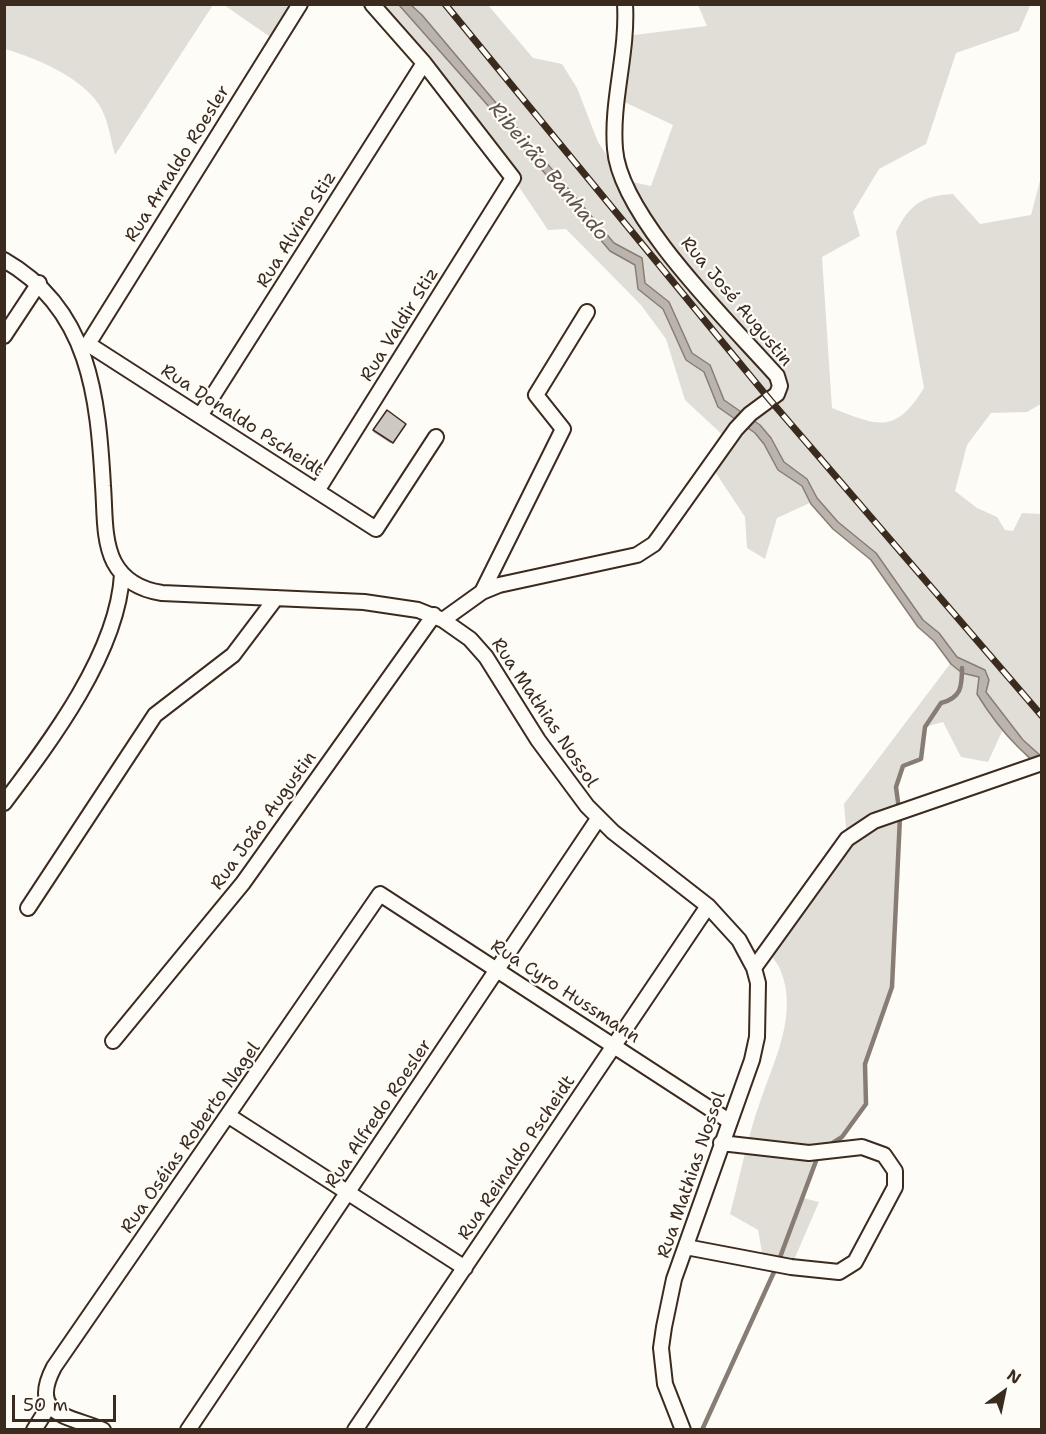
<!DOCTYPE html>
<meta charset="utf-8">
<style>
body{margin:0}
#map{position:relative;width:1046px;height:1434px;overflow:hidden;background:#fdfcf7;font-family:"Shantell Sans",sans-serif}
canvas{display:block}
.frame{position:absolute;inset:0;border:6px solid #3b2a1e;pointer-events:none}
.north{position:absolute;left:974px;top:1362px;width:60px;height:60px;-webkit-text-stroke:4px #fdfcf7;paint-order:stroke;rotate:33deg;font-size:16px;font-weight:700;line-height:24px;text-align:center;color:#3b2a1e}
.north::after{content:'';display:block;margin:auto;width:21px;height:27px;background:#3b2a1e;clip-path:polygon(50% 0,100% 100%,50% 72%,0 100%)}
.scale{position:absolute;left:12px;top:1395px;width:104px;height:27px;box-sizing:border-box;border:3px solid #3b2a1e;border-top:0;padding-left:8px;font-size:18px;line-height:21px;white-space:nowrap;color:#3b2a1e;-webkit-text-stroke:4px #fdfcf7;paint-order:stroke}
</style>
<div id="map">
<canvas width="1046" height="1434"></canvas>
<div class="frame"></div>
<div class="north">N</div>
<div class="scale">50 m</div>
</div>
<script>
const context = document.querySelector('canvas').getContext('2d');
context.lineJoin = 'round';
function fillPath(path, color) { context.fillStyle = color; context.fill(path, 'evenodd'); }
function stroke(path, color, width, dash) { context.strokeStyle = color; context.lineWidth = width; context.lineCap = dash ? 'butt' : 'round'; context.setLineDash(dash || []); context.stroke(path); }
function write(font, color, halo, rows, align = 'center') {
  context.font = font + ' "Shantell Sans",sans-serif'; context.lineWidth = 4.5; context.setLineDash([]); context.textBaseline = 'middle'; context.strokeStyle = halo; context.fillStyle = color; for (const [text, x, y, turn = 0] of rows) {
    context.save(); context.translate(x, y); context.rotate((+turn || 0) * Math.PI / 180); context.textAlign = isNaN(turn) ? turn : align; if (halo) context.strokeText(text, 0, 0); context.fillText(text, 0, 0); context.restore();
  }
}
fillPath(new Path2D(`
 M1027,4L1030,6L1019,31L956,53L926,144L879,169L853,212L860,236L822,257L832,408C878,426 895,435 924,388L896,232C910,204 922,196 953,194L980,224L1031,215L1041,177V404L1027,412L991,413L967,445L955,491L977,508L997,517L1005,530L1013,531L1022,513L1041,514L1042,763L1005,725L988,762L961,757L943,722L925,727L921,759L903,766L896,787L900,817L892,987L865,1064L866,1104L842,1137L820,1151L803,1198L819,1202L791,1267L764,1263L758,1230L730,1214C740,1177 747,1138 760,1102C774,1061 799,1013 780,969C777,962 771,956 767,950L847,839L844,804L953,660L920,622L873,556L814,501L777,518L765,559L747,548L745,517L710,464L727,439L685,400L666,339L641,305L566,229L548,230L513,178L372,5H488L533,58L562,64L577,88L598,142L623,180L651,186L673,125L618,99L626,36L707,26L698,5Z
 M6,5V4L213,5L115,155C111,141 109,124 102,110C87,79 36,58 5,49Z
 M224,5H300L276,41Z`), '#e1ded7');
const water = new Path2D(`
 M399,5H411L422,15L614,243L642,258L645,283L669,302L692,353L710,365L724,400L760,425L771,438L784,462L807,479L817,498L838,522L876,553L923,620L939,633L957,657L985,670L989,680L986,692L1023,740L1041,756V770C1034,761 1026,755 1018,747C1002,731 988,712 977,694L979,677L962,673L951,664L934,641L918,627L871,560L833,529L811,504L802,486L778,470L764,444L755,433L718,407L704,372L686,360L663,309L638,289L635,265L610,251L491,109Z`);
fillPath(water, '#bbb4ad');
stroke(water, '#887d74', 1.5);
fillPath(new Path2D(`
 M385,414L392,442L390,443L373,432Z`), '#0003');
stroke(new Path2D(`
 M828,1146L842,1137L866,1104L865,1064L892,987L900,817L896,787L903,766L921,759L925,727L941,703C961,698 962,687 962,668
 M779,1260L819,1153
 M702,1430L774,1272`), '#887d74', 4.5);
const building = new Path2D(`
 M387,410L406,424L393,443L373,430Z`);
fillPath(building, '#cdc8c2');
stroke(building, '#3b2a1e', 1.5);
const minor = new Path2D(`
 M4,260C90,309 98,397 103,486C105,511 103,540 114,562C124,581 142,590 162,593L364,602L418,610L443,620L470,639L486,657L538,740L587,806L613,832L708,906L739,940L754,968L758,983L757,1037L752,1060L674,1279L664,1327L661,1348L665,1384L683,1430
 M4,336L39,283
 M88,344L376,529L436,437
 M82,347L88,344L300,4
 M200,416L424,63
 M317,491L513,178L424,63L372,4
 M482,592L563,429L536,395L587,312
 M443,620L482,592L499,585L637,555L654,544L662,533L736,429L750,414L777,394L780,386L777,376C732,325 620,217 615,149C611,101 628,53 625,4
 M4,803C51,741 118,652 122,574
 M28,908L155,715L233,655L276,598
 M754,968L847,839L874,821L1042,763
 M113,1041L243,883L434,615
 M229,1116L465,1268
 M686,1247L791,1267L839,1272L855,1262L895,1187V1171L884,1155L862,1147L809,1153L721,1143
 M34,1430L49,1406
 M103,1430C66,1415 29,1415 54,1367L380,894L729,1121
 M188,1430L598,819
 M355,1430L708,906`);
stroke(minor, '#3b2a1e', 18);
stroke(minor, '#fdfcf7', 14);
const rail = new Path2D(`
 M445,4L770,400L1042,716`);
stroke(rail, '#3b2a1e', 7);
stroke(rail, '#fdfcf7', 4.5, [14]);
write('18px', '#3b2a1e', '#fdfcf7', [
 ["Rua Arnaldo Roesler",178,164,-58],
 ["Rua Alvino Stiz",297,230,-58],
 ["Rua José Augustin",736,302,50],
 ["Rua Valdir Stiz",400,325,-58],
 ["Rua Donaldo Pscheidt",242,421,33],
 ["Rua Mathias Nossol",544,713,56],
 ["Rua João Augustin",264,821,-54],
 ["Rua Cyro Hussmann",565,992,33],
 ["Rua Alfredo Roesler",379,1114,-56],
 ["Rua Oséias Roberto Nagel",191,1138,-55],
 ["Rua Reinaldo Pscheidt",517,1158,-56],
 ["Rua Mathias Nossol",692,1175,-71]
]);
write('italic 20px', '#615349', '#fdfcf7', [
 ["Ribeirão Banhado",548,172,50]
]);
</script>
